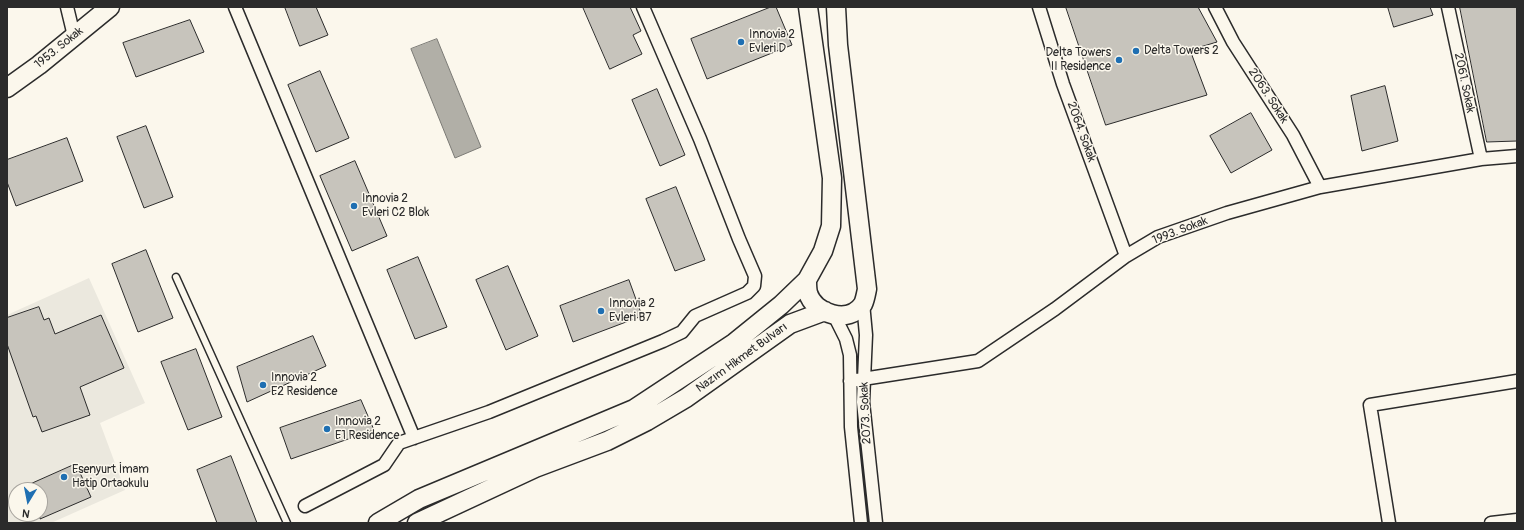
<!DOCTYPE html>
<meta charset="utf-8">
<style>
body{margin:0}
#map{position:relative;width:1524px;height:530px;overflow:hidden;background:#fbf7ec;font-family:Pangolin,sans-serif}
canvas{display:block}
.frame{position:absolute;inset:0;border:8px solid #2b2b2b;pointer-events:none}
.north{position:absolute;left:8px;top:482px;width:40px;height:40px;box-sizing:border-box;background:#fbf7ec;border:1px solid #a8a59f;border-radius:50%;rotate:190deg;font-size:11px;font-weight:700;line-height:16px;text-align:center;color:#2b2b2b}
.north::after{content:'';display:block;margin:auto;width:14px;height:18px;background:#1f6fb2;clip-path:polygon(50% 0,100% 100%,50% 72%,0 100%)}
</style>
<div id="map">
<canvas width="1524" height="530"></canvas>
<div class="frame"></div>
<div class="north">N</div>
</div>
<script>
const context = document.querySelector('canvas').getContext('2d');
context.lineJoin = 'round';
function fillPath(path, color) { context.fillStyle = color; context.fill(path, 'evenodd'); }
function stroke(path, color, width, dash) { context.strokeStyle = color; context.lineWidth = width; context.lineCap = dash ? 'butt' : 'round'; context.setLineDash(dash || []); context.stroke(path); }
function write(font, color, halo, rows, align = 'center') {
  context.font = font + ' Pangolin,sans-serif'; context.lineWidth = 3; context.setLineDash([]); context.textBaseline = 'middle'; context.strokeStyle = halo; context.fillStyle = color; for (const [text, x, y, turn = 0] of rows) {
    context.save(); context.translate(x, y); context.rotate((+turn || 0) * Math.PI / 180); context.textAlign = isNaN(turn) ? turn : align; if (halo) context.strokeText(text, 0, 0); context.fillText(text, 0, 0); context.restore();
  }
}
fillPath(new Path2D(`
 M89,278L145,403L100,423L125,490L51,523H7V315ZM16,490H40V514H16Z`), '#ebe8de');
const water = new Path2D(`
 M437,39L481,147L455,158L411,49Z`);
fillPath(water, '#b1afa7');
stroke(water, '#7b7a75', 1);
const building = new Path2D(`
 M285,7H316L328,35L300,46Z
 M583,7H630L641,31L633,35L642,54L610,69Z
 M771,7H776L792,45L707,79L691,39Z
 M1066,7H1198L1217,42L1190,50L1207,95L1106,125Z
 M1388,7H1430L1433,15L1394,27Z
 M1460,7H1517V141L1487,142Z
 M190,20L204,52L136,77L123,43Z
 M320,71L349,138L316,152L288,85Z
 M1385,86L1398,141L1362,151L1351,96Z
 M657,89L685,155L660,166L632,100Z
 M1251,113L1272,150L1231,173L1210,136Z
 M146,126L173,197L144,208L117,137Z
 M67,138L83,181L16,206L7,182V160Z
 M355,161L387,236L352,251L320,176Z
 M676,187L705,260L675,271L646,199Z
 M146,250L173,318L138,332L112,264Z
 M418,257L447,327L415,339L387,270Z
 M508,266L538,336L506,350L476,280Z
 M629,280L642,316L573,342L560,306Z
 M39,307L44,320L49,318L55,334L101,315L124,368L80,387L90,415L42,432L36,416L33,417L7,344V318Z
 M313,336L326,366L247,402L237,367Z
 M196,349L222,417L188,430L161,362Z
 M361,400L374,430L291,459L280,428Z
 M231,456L257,523H217L197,470Z
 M76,464L91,497L40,519V490H17Z`);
fillPath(building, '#c7c4bc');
stroke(building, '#2b2b2b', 1);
const service = new Path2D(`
 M176,277L287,523`);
const minor = new Path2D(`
 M67,7L74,36
 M235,7L414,438
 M1039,7L1063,84L1126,256
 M1215,7L1233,42L1293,135L1320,187
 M1448,7L1481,159
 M863,303L866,335L863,402L876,523
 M834,315L846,339L850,355L851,427L861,523
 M850,381L978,361L1055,309L1126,256L1158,237L1227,213L1320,187L1481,159L1517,156
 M305,506L384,465L399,443L489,412L663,341L682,332L695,316L747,293L754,286L755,276L739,239L700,139L643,7
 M1389,523L1370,405L1517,381
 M1491,523L1517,520`);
const secondary = new Path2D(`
 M7,88L39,65L110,7
 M807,280C807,284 807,289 808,293C814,314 849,325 863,304C865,300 866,294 867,289L838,45L836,7
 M378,523L419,499L634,409L734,343L781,305L807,280L823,251L831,226L832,178L808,7
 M417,523L535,468L607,441L647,421L686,398L790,324L825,311`);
stroke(service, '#2b2b2b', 9);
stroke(minor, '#2b2b2b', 15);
stroke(secondary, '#2b2b2b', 21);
stroke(service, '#fbf7ec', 6);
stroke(minor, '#fbf7ec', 12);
stroke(secondary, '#fbf7ec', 18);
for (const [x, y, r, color] of [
 [741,42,4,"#1f6fb2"],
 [1136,51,4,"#1f6fb2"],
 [1119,60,4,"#1f6fb2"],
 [354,206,4,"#1f6fb2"],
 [601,311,4,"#1f6fb2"],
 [263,385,4,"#1f6fb2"],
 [327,429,4,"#1f6fb2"],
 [64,477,4,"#1f6fb2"]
]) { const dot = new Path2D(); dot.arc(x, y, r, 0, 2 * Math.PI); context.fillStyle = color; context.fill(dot); stroke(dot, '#fbf7ec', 1.5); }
write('12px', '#2b2b2b', '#fbf7ec', [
 ["Innovia 2",749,35],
 ["Evleri D",749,49],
 ["Delta Towers 2",1144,51],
 ["Delta Towers",1111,53,"right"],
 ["II Residence",1111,67,"right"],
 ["Innovia 2",362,199],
 ["Evleri C2 Blok",362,213],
 ["Innovia 2",609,304],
 ["Evleri B7",609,318],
 ["Innovia 2",271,378],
 ["E2 Residence",271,392],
 ["Innovia 2",335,422],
 ["E1 Residence",335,436],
 ["Esenyurt İmam",72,470],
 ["Hatip Ortaokulu",72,484]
], 'left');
write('12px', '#2b2b2b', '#fbf7ec', [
 ["1953. Sokak",59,48,-39],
 ["2061. Sokak",1464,83,78],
 ["2063. Sokak",1268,96,57],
 ["2064. Sokak",1081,132,70],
 ["1993. Sokak",1180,231,-21],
 ["Nazım Hikmet Bulvarı",742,358,-36],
 ["2073. Sokak",866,413,-93]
]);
</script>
